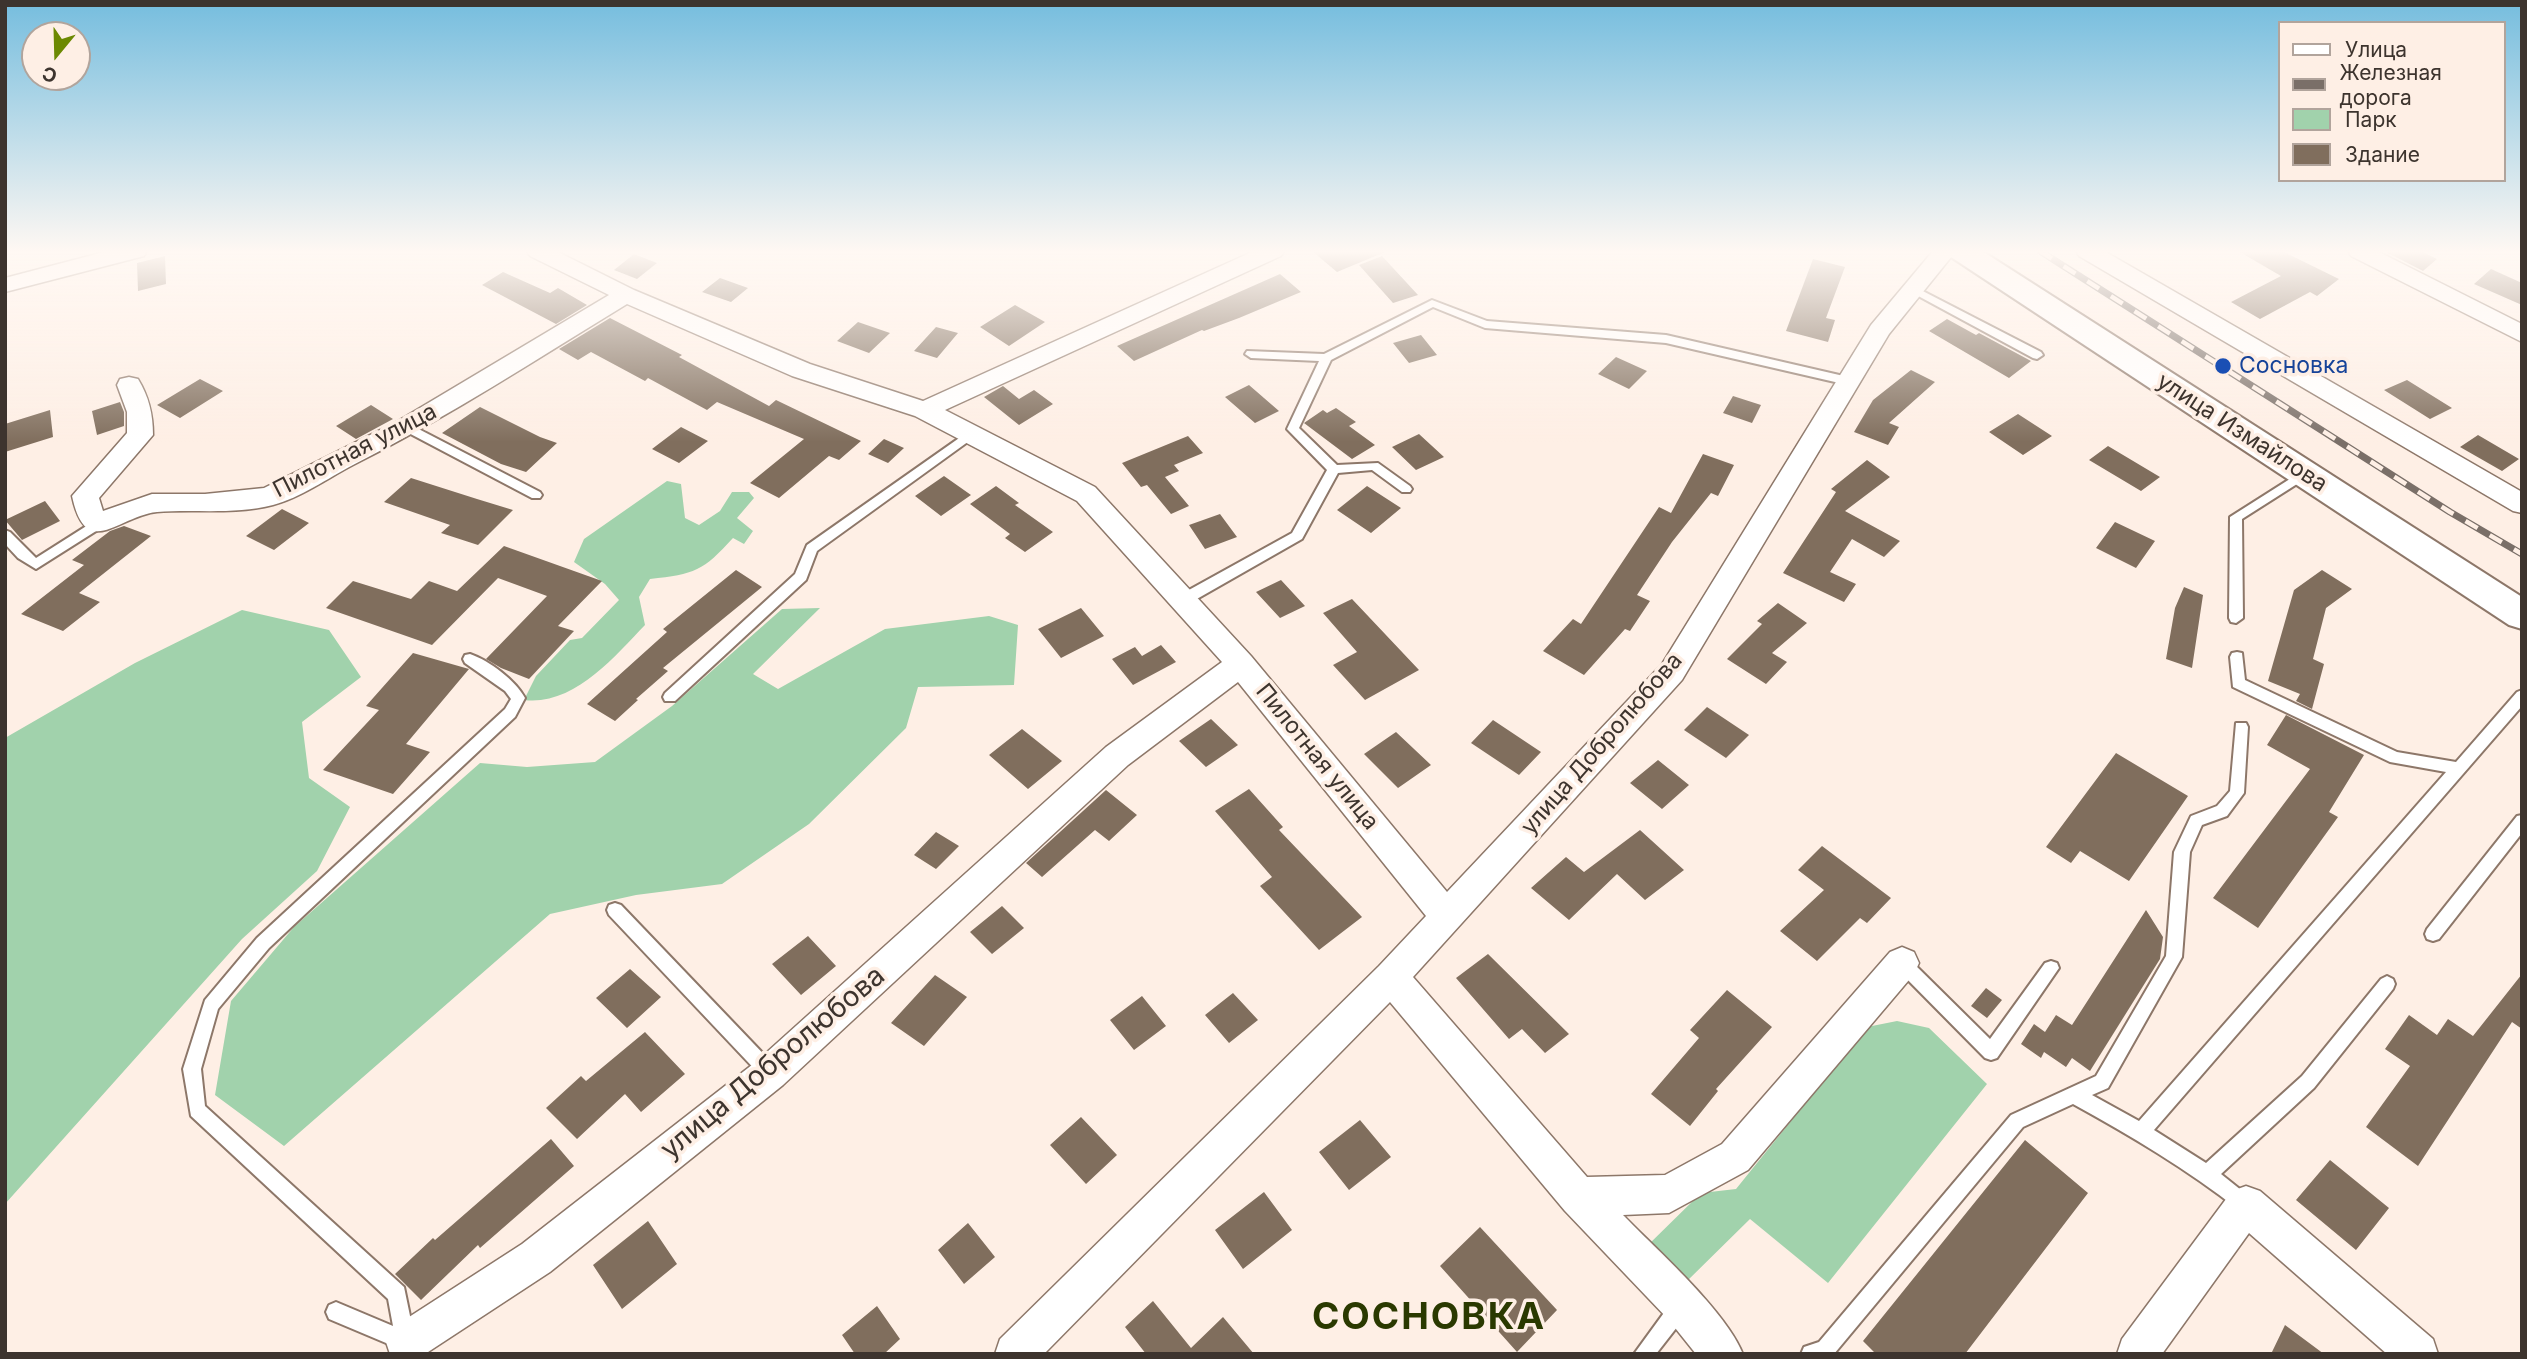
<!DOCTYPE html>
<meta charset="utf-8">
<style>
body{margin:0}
#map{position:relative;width:2527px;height:1359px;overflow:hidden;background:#feefe5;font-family:Inter,sans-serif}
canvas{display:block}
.frame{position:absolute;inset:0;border:7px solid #3d342e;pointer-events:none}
.legend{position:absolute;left:2278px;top:21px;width:228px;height:161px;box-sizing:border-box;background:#feefe5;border:2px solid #b1a49c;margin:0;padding:9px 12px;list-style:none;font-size:21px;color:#3d342e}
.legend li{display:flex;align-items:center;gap:14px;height:35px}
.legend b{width:35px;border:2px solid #b1a49c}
.north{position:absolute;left:21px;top:21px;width:70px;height:70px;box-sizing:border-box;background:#feefe5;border:2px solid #b1a49c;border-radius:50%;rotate:199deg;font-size:19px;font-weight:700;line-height:28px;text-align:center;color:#3d342e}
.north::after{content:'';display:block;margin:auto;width:24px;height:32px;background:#6c8902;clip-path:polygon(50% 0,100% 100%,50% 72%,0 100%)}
</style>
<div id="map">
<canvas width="2527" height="1359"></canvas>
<div class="frame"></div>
<ul class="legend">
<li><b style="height:9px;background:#fff"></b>Улица</li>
<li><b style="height:9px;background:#7a6f68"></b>Железная дорога</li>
<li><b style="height:19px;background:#a1d2ac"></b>Парк</li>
<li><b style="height:19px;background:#806e5d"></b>Здание</li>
</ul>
<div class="north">С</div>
</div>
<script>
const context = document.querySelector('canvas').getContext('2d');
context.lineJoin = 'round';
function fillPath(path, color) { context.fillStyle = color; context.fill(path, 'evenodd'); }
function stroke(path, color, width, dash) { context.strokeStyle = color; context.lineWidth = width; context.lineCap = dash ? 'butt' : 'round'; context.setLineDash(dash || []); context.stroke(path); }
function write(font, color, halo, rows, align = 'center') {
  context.font = font + ' Inter,sans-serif'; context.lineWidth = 7; context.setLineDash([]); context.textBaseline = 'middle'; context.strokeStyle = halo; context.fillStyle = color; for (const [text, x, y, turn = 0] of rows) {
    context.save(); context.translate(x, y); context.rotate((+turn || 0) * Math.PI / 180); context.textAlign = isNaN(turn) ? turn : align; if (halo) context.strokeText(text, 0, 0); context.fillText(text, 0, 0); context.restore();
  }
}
fillPath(new Path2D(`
 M667,481L681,484L685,518L699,525L720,511L732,492H749L754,498L737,518L753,531L744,544L733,538C703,571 695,574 650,579L639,597L645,625C614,657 574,706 524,700L536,676L570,640L582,638L619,600L605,584L574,562L584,539Z
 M820,608L753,674L778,689L885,629L989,616L1018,625L1014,685L918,687L906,728L809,824L722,884L636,895L550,914L284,1146L215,1095L231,1001L294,927L480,763L527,767L595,762L672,706L782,609Z
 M242,610L329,630L361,677L302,722L309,778L350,807L317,871L242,939L5,1204V738L135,663Z
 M1897,1021L1929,1028L1987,1084L1828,1283L1750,1219L1684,1284L1645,1248L1701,1193L1736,1189L1867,1027Z`), '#a1d2ac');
fillPath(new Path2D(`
 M1312,251H1385V252L1337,272Z
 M2238,251H2282L2339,279L2317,296L2310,292L2260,319L2231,302L2281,276Z
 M2384,251H2421L2437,259L2423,271Z
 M634,254L657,263L637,279L614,270Z
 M165,256L166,284L138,291L137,263Z
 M1382,256L1418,295L1393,303L1359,265Z
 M1813,259L1845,267L1826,318L1835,320L1828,342L1786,331Z
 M2491,269L2522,283V305L2474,284Z
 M503,272L550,293L558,288L587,305L556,324L482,285Z
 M1280,274L1301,292L1239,318L1204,331L1202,330L1134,361L1117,346Z
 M720,278L748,288L731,302L702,292Z
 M1015,305L1045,322L1009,346L980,327Z
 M610,318L682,355L679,357L769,406L776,400L861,441L839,460L829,456L779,498L750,483L804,439L717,402L707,410L648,378L645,381L591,352L578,360L559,349Z
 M1947,319L1976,335L1979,333L2031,361L2009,378L1929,331Z
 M858,322L890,333L869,353L837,341Z
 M936,327L958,333L937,358L914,351Z
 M1421,335L1437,355L1409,363L1393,343Z
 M1616,357L1647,371L1629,389L1598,374Z
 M1911,370L1935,382L1889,423L1899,427L1888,445L1854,432L1873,400Z
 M200,379L223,391L180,418L157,405Z
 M2407,380L2452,408L2430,419L2384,390Z
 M1249,385L1279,411L1255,423L1225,397Z
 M1003,386L1019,399L1034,390L1053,404L1019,425L984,397Z
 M1733,396L1761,405L1752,423L1723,413Z
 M120,402L124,412V426L97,435L92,411Z
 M371,405L393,419L356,439L336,426Z
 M480,407L540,437L557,443L526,472L501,464L442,433Z
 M1336,408L1356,422L1349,426L1375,445L1352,459L1304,423L1323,410L1327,413Z
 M50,410L53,437L5,452V424Z
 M2018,414L2052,436L2023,455L1989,432Z
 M681,427L708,441L679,463L652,449Z
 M1419,434L1444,457L1416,470L1392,447Z
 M2478,435L2519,459L2502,471L2460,447Z
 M1188,436L1203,453L1174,465L1179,471L1165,477L1189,506L1171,514L1147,485L1141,487L1122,463Z
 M884,439L904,448L888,463L868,454Z
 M2108,446L2160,477L2141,491L2089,460Z
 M1703,454L1734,465L1718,496L1711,493L1672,542L1637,595L1650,601L1630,631L1625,629L1584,675L1543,651L1573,619L1581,624L1659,507L1671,513Z
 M1867,460L1890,477L1845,511L1900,541L1884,557L1852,539L1830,572L1856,584L1844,602L1783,573L1836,492L1831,489Z
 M944,476L971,495L941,516L915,496Z
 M411,478L477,499L513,510L478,545L441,533L450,525L384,502Z
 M996,486L1019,503L1015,505L1053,532L1025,552L1005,538L1010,534L970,504Z
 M1367,486L1401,508L1371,533L1337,510Z
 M45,501L60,521L22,540L5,520Z
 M282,509L309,523L274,550L246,536Z
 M1220,514L1237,537L1205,549L1189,525Z
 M2115,522L2155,541L2136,568L2096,548Z
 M124,526L151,536L79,593L100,602L63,631L21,614L84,565L72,560L110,531Z
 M504,546L602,581L558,626L574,631L529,679L501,668L486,659L547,596L498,578L432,645L326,608L353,581L411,599L429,581L457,591Z
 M736,570L762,587L663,668L668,671L636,699L638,700L615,721L587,704L667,632L663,629Z
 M2322,570L2352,589L2326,608L2313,659L2324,664L2312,709L2296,701L2300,694L2268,681L2294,590Z
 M1281,580L1305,606L1280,618L1256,592Z
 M2184,587L2203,595L2192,668L2166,659L2175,608Z
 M1352,599L1419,670L1365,700L1333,665L1357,652L1323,613Z
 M1778,603L1807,623L1772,653L1787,662L1766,684L1727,659L1762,624L1757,621Z
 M1081,608L1104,636L1061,658L1038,629Z
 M1161,645L1176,662L1133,685L1112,659L1135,647L1142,656Z
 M413,653L469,669L406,744L430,752L393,794L323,770L379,710L366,706Z
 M1707,707L1749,735L1726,758L1684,730Z
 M2286,715L2364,755L2329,812L2338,817L2258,928L2213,898L2310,769L2267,745Z
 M1211,719L1238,745L1206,767L1179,741Z
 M1493,720L1541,752L1519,775L1471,743Z
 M1022,729L1062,761L1028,789L989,755Z
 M1396,732L1431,765L1398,788L1364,754Z
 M2116,753L2188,796L2129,881L2080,851L2071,863L2046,847Z
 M1658,760L1689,785L1662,809L1630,783Z
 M1249,789L1283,827L1279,830L1362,917L1319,950L1260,886L1272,877L1215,811Z
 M1106,790L1137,815L1109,841L1095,830L1042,877L1026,863Z
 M1640,830L1684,870L1645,900L1617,874L1569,920L1531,888L1566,857L1584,872Z
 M936,832L959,846L936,869L914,855Z
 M1822,846L1891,898L1867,923L1860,918L1817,961L1780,931L1824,890L1798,870Z
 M1002,906L1024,928L992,954L970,932Z
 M2146,910L2163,937L2160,959L2090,1071L2072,1058L2066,1067L2044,1052L2041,1058L2021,1044L2034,1024L2045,1032L2056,1015L2072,1025Z
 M808,936L836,966L801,995L772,964Z
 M1488,954L1569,1034L1545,1053L1522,1029L1509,1039L1456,978Z
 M630,969L661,997L627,1028L596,998Z
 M2522,974V1029L2512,1022L2418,1166L2366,1127L2410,1066L2385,1049L2409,1015L2437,1035L2448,1019L2473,1036Z
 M935,975L967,997L924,1046L891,1023Z
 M1986,988L2002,1000L1987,1018L1971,1006Z
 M1727,990L1772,1027L1716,1089L1718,1091L1690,1126L1651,1094L1699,1038L1690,1030Z
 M1233,993L1258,1020L1229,1043L1205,1015Z
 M1142,996L1166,1026L1134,1050L1110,1020Z
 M645,1032L685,1074L641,1112L625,1094L577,1139L546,1108L581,1076L586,1081Z
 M1081,1117L1117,1155L1086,1184L1050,1145Z
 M1360,1120L1391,1157L1349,1190L1319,1152Z
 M551,1139L574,1166L480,1248L478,1245L421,1300L395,1274L433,1238L435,1240Z
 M2025,1140L2088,1193L1965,1354H1876L1863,1341Z
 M2330,1160L2389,1208L2356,1250L2296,1200Z
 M1264,1192L1292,1230L1243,1269L1215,1230Z
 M648,1221L677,1264L622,1309L593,1265Z
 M968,1223L995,1257L964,1284L938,1250Z
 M1480,1227L1557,1310L1517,1352L1440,1266Z
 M1153,1301L1191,1348L1223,1317L1254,1354H1146L1125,1327Z
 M877,1306L900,1339L884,1354H855L842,1335Z
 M2285,1325L2324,1354H2271Z`), '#806e5d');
const service = new Path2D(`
 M1913,286L2041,352L2043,355L2037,359L2033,358L1909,291V287Z
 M1432,300L1487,321L1666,335L1848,377L1854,381L1848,385L1666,343L1485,328L1433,307L1331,360L1299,428L1337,465L1378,463L1410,486L1412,489L1410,492H1402L1372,470L1338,473L1302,539L1188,604H1178L1176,600L1178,596L1292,533L1327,470L1287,429L1319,361L1251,358L1245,354L1247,351L1324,354Z
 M407,423L540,492L542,495L540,498H532L403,430L401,427L403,424Z
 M972,429L976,430L978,433L976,436L817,551L806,580L675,701H665L663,697L665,693L795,574L807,545Z
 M2304,470L2308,471L2310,474L2308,477L2242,519L2243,618L2236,623L2231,622L2229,618L2230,517Z
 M99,518L104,520L105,523L104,526L36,569L18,558L5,544V530L10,532L36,558Z
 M2237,652L2242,653L2245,680L2397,752L2456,762L2517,692L2522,690V706L2154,1130L2206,1163L2302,1076L2381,979L2387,976L2393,979L2395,984L2393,989L2314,1088L2221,1174L2251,1198L2254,1204L2251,1210L2245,1213L2239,1210C2187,1169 2131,1136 2073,1104L2023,1127L1834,1354H1801L1804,1347L1819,1342L2011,1115L2096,1076L2166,956L2174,852L2191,816L2217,806L2230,791L2236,723H2246L2248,727L2244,793L2227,816L2202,825L2190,852L2182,957L2108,1088L2092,1095L2139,1121L2446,772L2390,762L2233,687L2230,657L2232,653Z
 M470,654C490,661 515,680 525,698L515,717L269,948L218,1009L201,1069L205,1106L404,1287L415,1340L412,1348L405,1351L329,1319L326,1312L329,1305L336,1302L393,1326L388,1299L191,1116L183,1069L205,1000L257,938L505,709L511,699L505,691L465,663L463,659L465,655Z
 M2522,815V833L2439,939L2433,941L2427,939L2425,934L2427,929L2517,816Z
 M615,903L621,905L775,1066L778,1072L775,1078L769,1080L763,1078L609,915L607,910L609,905Z
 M1902,956L1908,958L1990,1039L2045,963L2051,961L2057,963L2059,968L1997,1058L1991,1060L1985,1058L1896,968L1894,963L1896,958Z
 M1681,1297L1688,1299L1690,1306L1688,1313L1656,1354H1634L1674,1299Z`);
const minor = new Path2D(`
 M108,251H147L144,256L5,292V278Z
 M527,251H556L634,290L810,364L923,401L1254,251H1284L1281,256L945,410L1095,487L1251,656L1447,892L1662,664L1871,325L1933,251H1956L1889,334L1682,680L1413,977L1587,1177L1665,1175L1722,1144L1890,952L1902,947L1914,952L1919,963L1914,974L1748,1170L1669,1213L1623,1215C1657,1250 1726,1311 1743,1354H1696L1668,1319L1565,1211L1390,1002L1044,1354H995L1000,1339L1379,966L1426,916L1238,682L1128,765L783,1085L550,1272L425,1354H390L386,1342L392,1328L522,1244L757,1061L1106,747L1222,662L1077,501L915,416L792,376L627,304C537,359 448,417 353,465C328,478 300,498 273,505C235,515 195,509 157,512C118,516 86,562 72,496L127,433V412L117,385L120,379L129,377L138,379C149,397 153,414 153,435L99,498L103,511L152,494H205L264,488L398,421L609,295L530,256Z
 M2076,251H2104L2522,492V513L2513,511L2079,256Z
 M2348,251H2377L2522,324V342L2351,256Z
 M2246,1186L2260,1191L2433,1339L2438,1354H2387L2249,1233L2162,1354H2117L2122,1339L2232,1191Z`);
const secondary = new Path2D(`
 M1947,251H1982L2522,597V629L2509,625L1951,257Z`);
stroke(service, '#8d7769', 4);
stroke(minor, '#8d7769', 3);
stroke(secondary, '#8d7769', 4);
fillPath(service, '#fff');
fillPath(minor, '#fff');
fillPath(secondary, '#fff');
const rail = new Path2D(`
 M2040,251L2450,512L2522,554`);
stroke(rail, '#7a6f68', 7);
stroke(rail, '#feefe5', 4.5, [14]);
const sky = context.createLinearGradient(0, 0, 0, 442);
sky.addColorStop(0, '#75bdde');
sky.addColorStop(0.57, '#fff8f3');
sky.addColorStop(1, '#fff8f300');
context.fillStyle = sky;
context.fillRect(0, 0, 2527, 442);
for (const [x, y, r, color] of [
 [2223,366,9,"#1a4fb4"]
]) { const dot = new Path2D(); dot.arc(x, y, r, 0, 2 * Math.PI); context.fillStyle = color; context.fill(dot); stroke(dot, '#feefe5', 2.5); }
write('23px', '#164399', '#feefe5', [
 ["Сосновка",2239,366]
], 'left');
write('23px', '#3d342e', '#feefe5', [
 ["улица Измайлова",2242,433,33],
 ["Пилотная улица",355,451,-27],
 ["улица Добролюбова",1602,744,-49],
 ["Пилотная улица",1317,757,51]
]);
write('28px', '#3d342e', '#feefe5', [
 ["улица Добролюбова",773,1063,-40]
]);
context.letterSpacing = '2px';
write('bold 37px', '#2a3900', '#feefe5', [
 ["СОСНОВКА",1429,1318]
]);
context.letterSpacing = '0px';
</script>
